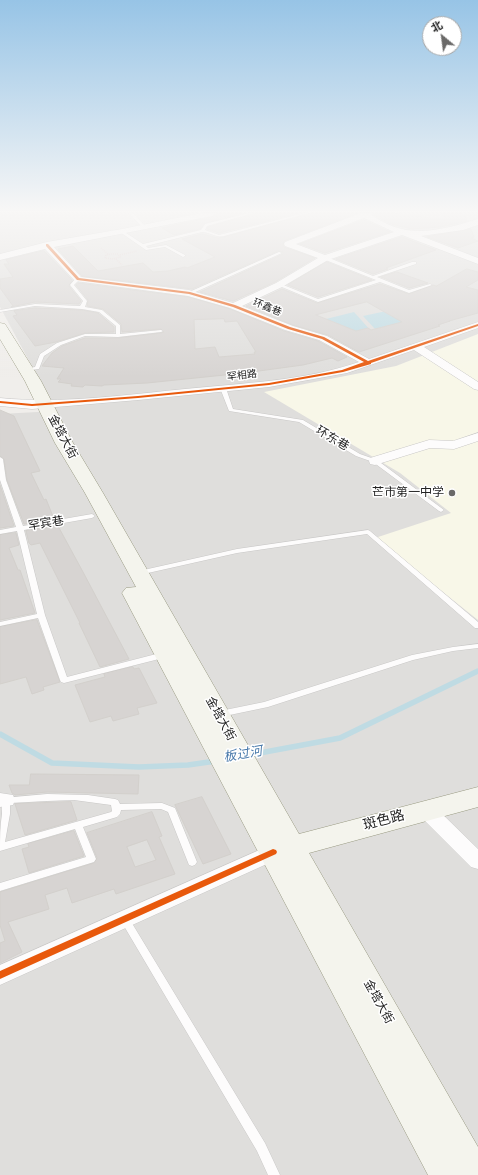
<!DOCTYPE html>
<meta charset="utf-8">
<style>
body{margin:0}
#map{position:relative;width:478px;height:1175px;overflow:hidden;background:#f0eeeb;font-family:Jost,"Noto Sans SC",sans-serif}
canvas{display:block}
.north{position:absolute;left:422px;top:16px;width:40px;height:40px;box-sizing:border-box;background:#fff;border:1px solid #a7a7a7;border-radius:50%;rotate:331deg;font-size:11px;font-weight:700;line-height:16px;text-align:center;color:#222}
.north::after{content:'';display:block;margin:auto;width:14px;height:18px;background:#6a6968;clip-path:polygon(50% 0,100% 100%,50% 72%,0 100%)}
</style>
<div id="map">
<canvas width="478" height="1175"></canvas>
<div class="north">北</div>
</div>
<script>
const context = document.querySelector('canvas').getContext('2d');
context.lineJoin = 'round';
function fillPath(path, color) { context.fillStyle = color; context.fill(path, 'evenodd'); }
function stroke(path, color, width, dash) { context.strokeStyle = color; context.lineWidth = width; context.lineCap = dash ? 'butt' : 'round'; context.setLineDash(dash || []); context.stroke(path); }
function write(font, color, halo, rows, align = 'center') {
  context.font = font + ' Jost,"Noto Sans SC",sans-serif'; context.lineWidth = 3; context.setLineDash([]); context.textBaseline = 'middle'; context.strokeStyle = halo; context.fillStyle = color; for (const [text, x, y, turn = 0] of rows) {
    context.save(); context.translate(x, y); context.rotate((+turn || 0) * Math.PI / 180); context.textAlign = isNaN(turn) ? turn : align; if (halo) context.strokeText(text, 0, 0); context.fillText(text, 0, 0); context.restore();
  }
}
fillPath(new Path2D(`
 M0,213H478V1175H0V414L56,411L0,307Z`), '#dfdedc');
fillPath(new Path2D(`
 M478,334V620L375,538L451,513L400,473L264,392L396,366Z`), '#f8f7e8');
fillPath(new Path2D(`
 M391,310L412,317L386,330L375,329L363,316Z
 M354,312L371,331L356,333L318,321Z`), '#bfdbe3');
stroke(new Path2D(`
 M0,734L52,763L139,767L188,765L216,761
 M249,755L340,738L478,671`), '#bfdbe3', 5.5);
const building = new Path2D(`
 M217,213H244L205,223L200,229L174,235L162,228L212,217Z
 M255,213H299L219,233L207,229L208,227L254,214Z
 M310,213H358L284,241L283,245L284,247L315,258L275,282L233,301L200,292L283,254V252L278,251L192,289L82,276L58,249L73,246L98,271L143,263L153,272L168,271L185,267L187,268L215,257L182,239L202,234L218,238L224,237L309,214Z
 M375,213H394L445,220L442,213H460L461,215H465L467,221L440,227L412,229L391,224L374,215Z
 M364,220L390,232L325,253L300,244Z
 M471,229L474,237L471,238L478,241L458,248L427,237Z
 M402,237L436,250L386,268L388,269L373,274L336,259Z
 M44,251L72,280L69,286L81,301L79,304L35,302L11,307L13,306L0,288V279L13,277L4,264H9L6,260Z
 M327,262L372,280L318,297L288,285Z
 M467,269L478,272V280L466,287L478,290V313L449,321H450L438,325L440,326L359,352L328,335L293,325L246,306L282,289L317,303L380,284L409,294L433,285L436,286ZM367,302L402,322L371,330L368,328L356,331L316,315Z
 M397,272L428,283L409,288L381,277Z
 M78,283L188,297L230,309L284,331L318,341L347,357L338,361L332,358L303,365L244,373L147,383L104,385L102,386L85,385L83,387L71,386L72,384L58,382L61,379H57L64,368L42,366L52,353L62,346L85,338H118L161,333L164,332L161,329L122,332L121,324L103,309L87,306L88,300L76,285ZM224,319L225,322L237,321L256,352H254L255,354L219,357L215,347L195,349L194,320Z
 M35,308L82,310L98,313L114,327V332L85,333L56,342L35,346L13,316L17,315L14,311Z
 M0,410L14,416L40,471L31,473L44,500L46,499L54,519L24,524L7,480L4,459L0,456Z
 M0,485L14,526L0,528Z
 M58,526L83,572L129,659L100,667L79,623H80L40,543L31,545L29,543L26,531Z
 M16,533L19,545L9,548L18,570H20L35,613L0,620V535Z
 M37,620L60,682L43,687L44,690L32,694L26,677L0,684V627Z
 M133,667L134,669L139,668L157,703L137,708L139,714L113,721L111,716L90,722L75,685L105,677L104,674Z
 M31,774L139,775L138,794L47,792L15,795L12,793L9,785H29Z
 M202,797L231,854L203,864L175,805Z
 M71,802L77,820L25,835L15,804Z
 M152,812L162,836L159,837L175,874L116,894L114,889L72,903L67,888L45,895L49,909L8,922L22,952L0,963V943L5,941L0,925V892L94,863L97,858L87,833ZM147,840L156,860L135,867L127,847Z
 M74,831L84,856L29,873L22,849L29,847L28,844Z`);
fillPath(building, '#d7d4d2');
stroke(building, '#d3d0cc', 1);
const service = new Path2D(`
 M102,213H106L108,214L106,215Z
 M129,213H133L145,226V228H143Z
 M249,213H254L207,226L205,230L219,235L304,213H309L224,236C216,238 210,232 202,232L146,246L148,248L166,245L185,255V256L183,257L165,247L146,250L120,232L123,231L143,244L201,230L205,224Z
 M279,252L282,253L191,294L187,293Z
 M323,257H327L373,276L412,262H416V264L377,277L409,290L430,284L432,285L409,293L380,282L318,302L277,285L281,284L318,299L376,280L323,259Z
 M76,278L80,279L74,285L87,301L85,307L102,310L120,325V334L161,330L163,331L161,332L118,337L85,336L61,345L44,356L39,369L24,371V369L35,367L40,354L57,343L85,334H116V326L99,312L82,309L35,306L0,312V310L35,304L80,306L83,301L70,285Z
 M223,386L226,388L233,409L303,420L360,454L377,460L444,510L441,512L439,511L373,462L356,456L299,422L229,411L220,388Z
 M0,457L3,459L6,480L23,526L92,514L95,516L92,518L24,530L45,615L67,677L164,652L167,653L168,655L167,657L64,683L61,682L60,680L38,618L0,626V622L37,614L17,531L0,534V530L16,527L0,480Z
 M368,530L370,531L478,622V628H475L367,534L237,553L139,575L136,573L139,571L237,549Z
 M478,644V648L453,651L413,660L268,707L220,717L217,716L216,714L217,712L220,711L264,702L412,655L453,647Z
 M47,794L88,795L115,799L118,800L120,804L162,803L175,808L197,862L195,865L192,866L189,865L168,812L161,809L121,810L120,814L117,817L83,827L96,859L94,862L0,891V883L86,857L75,829L0,851C0,838 0,826 2,814C2,808 1,803 3,798ZM74,800L111,805L112,811L111,812L5,842L10,814V803L47,801Z
 M124,914L127,915L265,1143L280,1175H268L257,1151L121,921L119,918L121,915Z`);
const minor = new Path2D(`
 M202,213H216L212,216L54,247L81,277L189,290L233,303L276,283L318,258L285,246L284,244L285,242L361,213H374L371,215C381,221 391,227 402,229C428,235 454,226 478,219V225L463,230L421,236L478,258V264L402,235L328,260L282,287L242,306L293,326L327,336L369,359L478,322V328L424,347L478,382V390L474,389L414,350L347,373L269,387L138,400L32,409L0,406V398C61,404 124,395 185,389C243,383 304,381 359,362L319,340L285,330L230,308L188,296L75,281L45,249L0,260V254L47,242L122,229ZM364,218L394,232L325,255L296,244Z
 M478,433V441L454,449L430,448L375,465L370,464L369,461L370,458L429,440L453,441Z
 M0,793L13,795L15,800L13,805L0,807Z
 M426,803L433,805L478,849V869L471,867L419,815L417,810L419,805Z
 M273,844L280,846L283,852L280,858L0,985V965Z`);
const secondary = new Path2D(`
 M0,323L5,324L41,381L73,443L103,493L299,834L478,787V807L309,853L478,1147V1175H428L122,593L126,588L136,587L85,493L55,443L25,381L0,339Z`);
stroke(service, '#c9c8c7', 1);
stroke(minor, '#c9c8c7', 1);
stroke(secondary, '#999a82', 1);
stroke(new Path2D(`
 M101,248L108,254
 M111,254H118L120,257L113,259L105,258L106,255Z
 M120,255L137,251
 M116,259L122,265`), '#dccecd', 1.5, [1, 1]);
fillPath(service, '#fdfcfc');
fillPath(minor, '#fdfcfc');
fillPath(secondary, '#f4f4ed');
fillPath(new Path2D(`
 M46,244H48L79,278L190,292L235,305L290,327L324,337L368,361L478,324V326L371,363V364L343,372L269,385L138,398L32,406L0,403V401L32,404L138,396L269,383L342,370L364,362L322,339L288,329L233,307L189,294L77,280L46,246Z
 M273,849L276,850L277,852L276,854L0,979V971Z`), '#e8590c');
const sky = context.createLinearGradient(0, 0, 0, 377);
sky.addColorStop(0, '#97c4e6');
sky.addColorStop(0.56, '#f8f7f6');
sky.addColorStop(1, '#f8f7f600');
context.fillStyle = sky;
context.fillRect(0, 0, 478, 377);
for (const [x, y, r, color] of [
 [452,493,4,"#6a6968"]
]) { const dot = new Path2D(); dot.arc(x, y, r, 0, 2 * Math.PI); context.fillStyle = color; context.fill(dot); stroke(dot, '#fff', 1.5); }
write('10px', '#222', '#fff', [
 ["环鑫巷",267,308,22],
 ["罕相路",242,376,-6]
]);
write('12px', '#222', '#fff', [
 ["金塔大街",62,437,62],
 ["环东巷",332,439,31],
 ["罕宾巷",46,524,-9],
 ["金塔大街",220,719,61],
 ["金塔大街",378,1002,61]
]);
write('12px', '#222', '#fff', [
 ["芒市第一中学",444,493]
], 'right');
write('italic 13px', '#4a7aab', '#fff', [
 ["板过河",243,755,-10]
]);
write('14px', '#222', '#fff', [
 ["斑色路",384,821,-15]
]);
</script>
